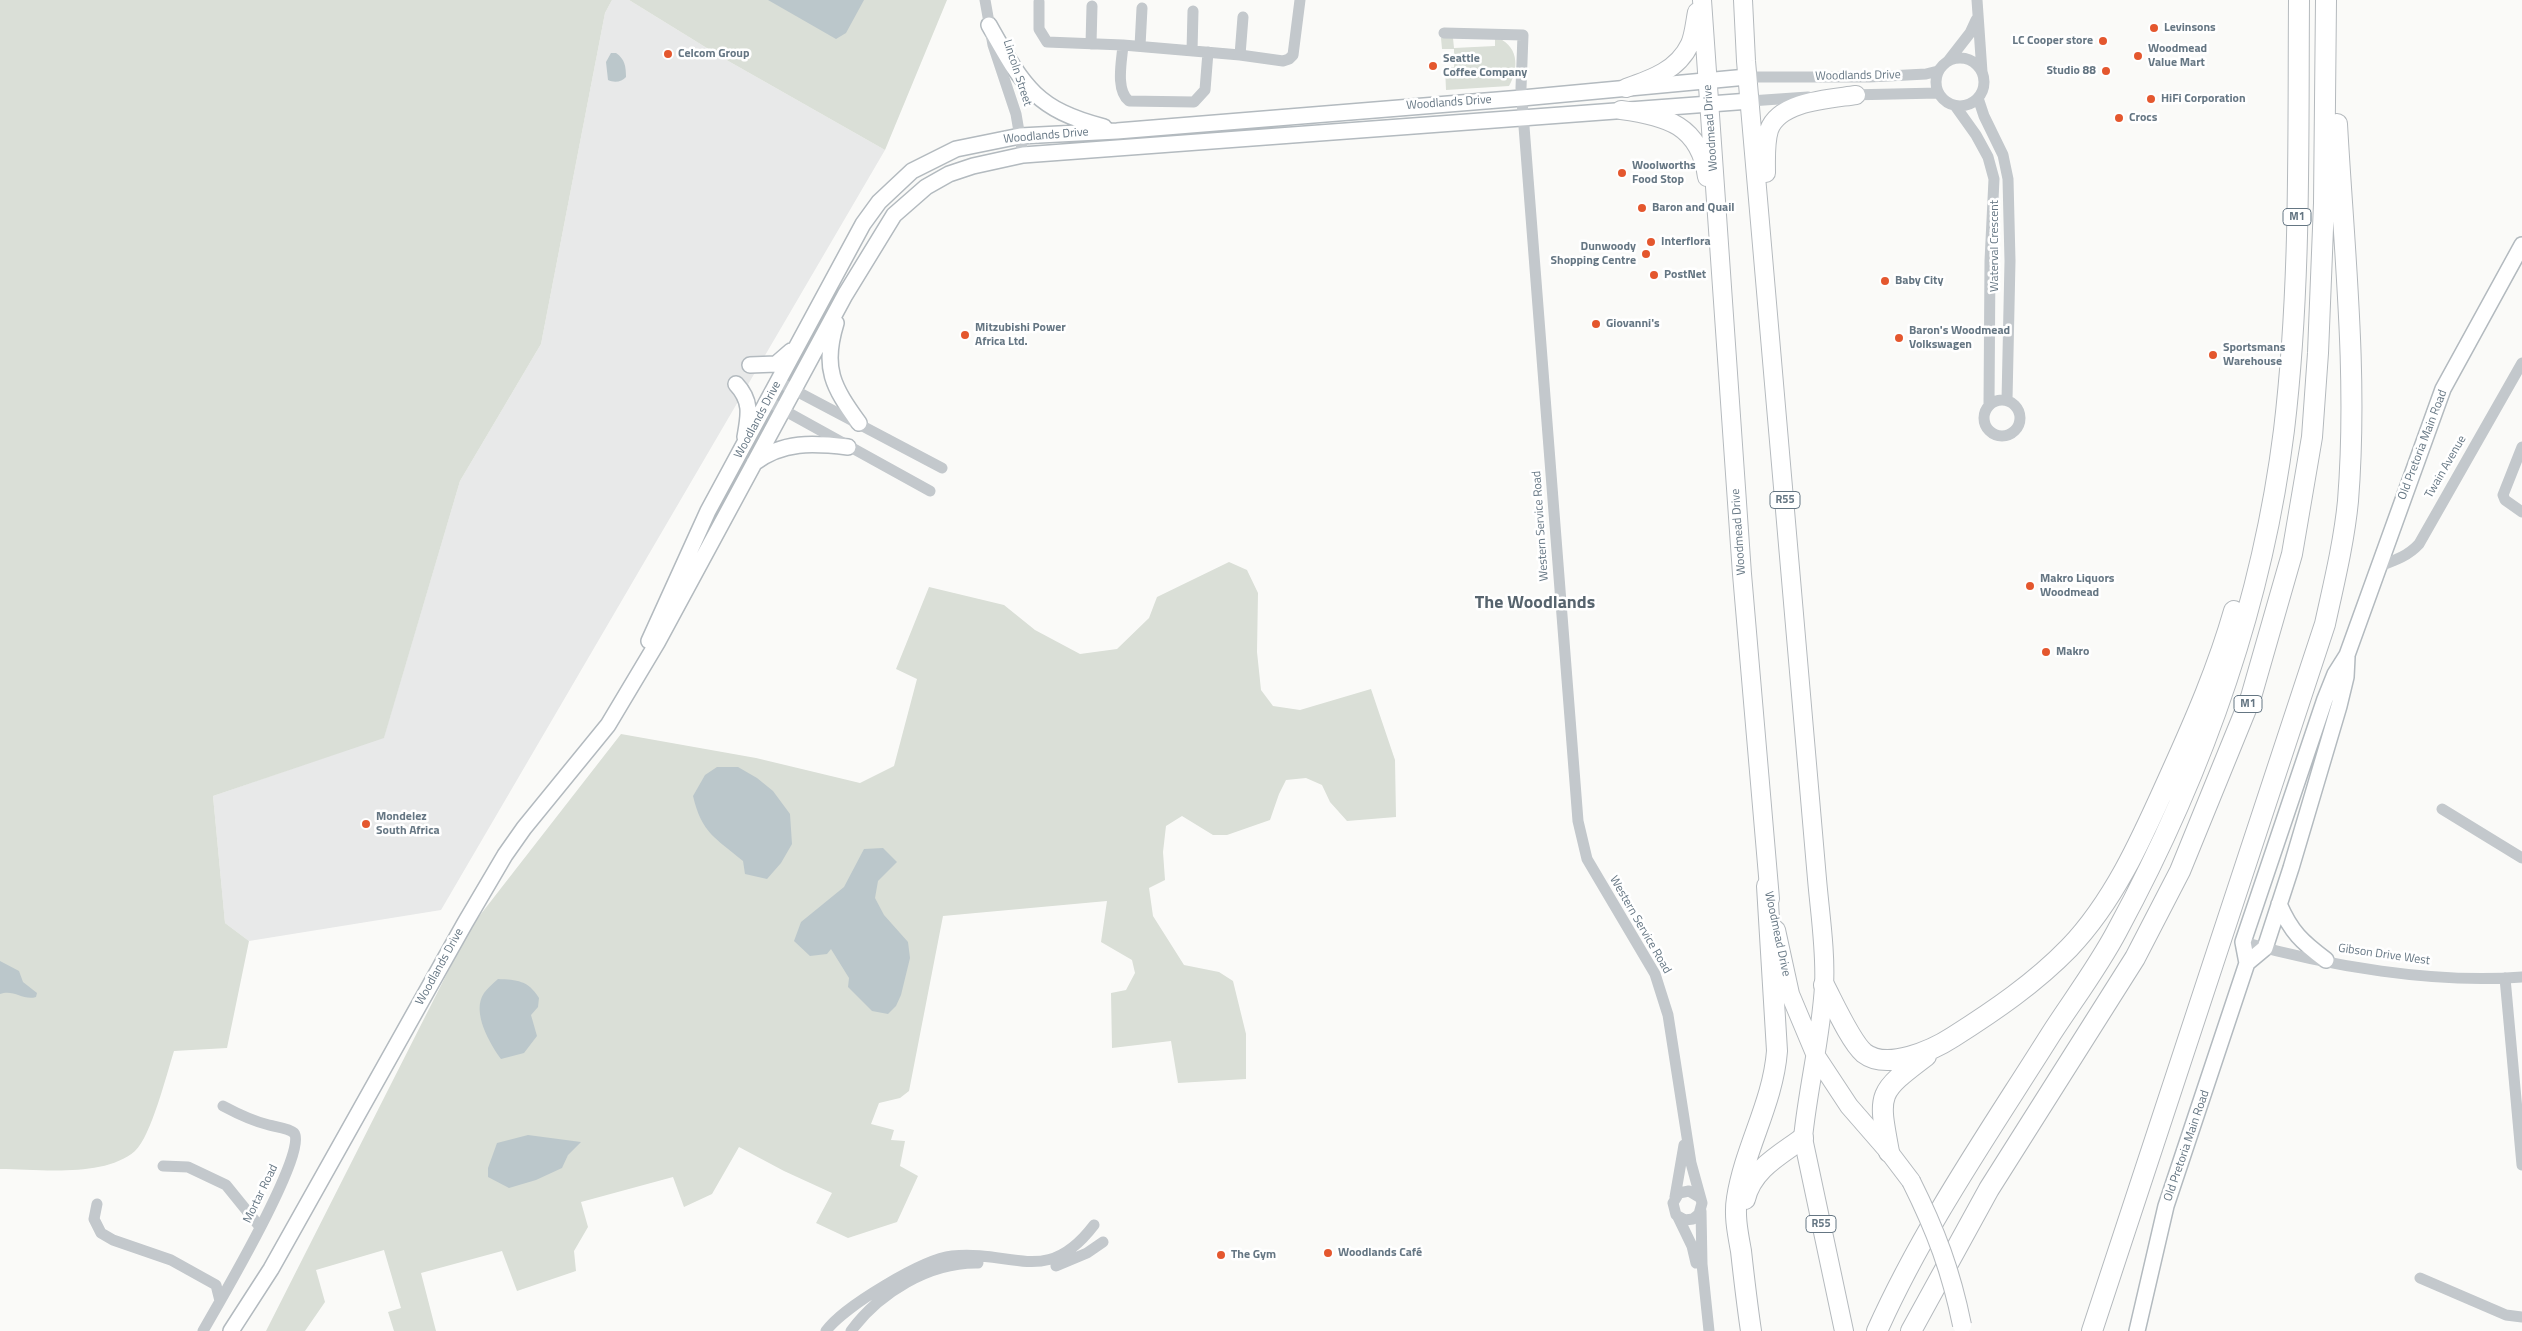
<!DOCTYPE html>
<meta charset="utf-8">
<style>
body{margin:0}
canvas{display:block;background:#fafaf8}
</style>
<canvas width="2522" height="1331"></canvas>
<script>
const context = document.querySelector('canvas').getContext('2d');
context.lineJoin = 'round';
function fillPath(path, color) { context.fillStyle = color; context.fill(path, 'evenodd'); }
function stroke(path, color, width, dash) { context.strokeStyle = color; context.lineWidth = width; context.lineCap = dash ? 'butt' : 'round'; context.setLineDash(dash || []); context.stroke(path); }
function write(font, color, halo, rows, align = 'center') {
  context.font = font + ' "Titillium Web",sans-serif'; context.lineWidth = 5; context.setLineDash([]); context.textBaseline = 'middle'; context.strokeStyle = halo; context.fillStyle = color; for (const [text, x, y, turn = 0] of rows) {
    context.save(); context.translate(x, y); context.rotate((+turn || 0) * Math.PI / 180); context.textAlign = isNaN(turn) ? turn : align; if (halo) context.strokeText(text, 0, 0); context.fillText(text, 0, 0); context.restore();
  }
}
fillPath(new Path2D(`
 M612,0H629L723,58L885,150L441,910L249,941L225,923L213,796L384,737L460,481L541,344L605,13Z`), '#e8e9e9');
fillPath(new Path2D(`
 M0,0H612L605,13L541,344L460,481L384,738L213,796L225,923L249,941L227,1048L174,1051C167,1073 151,1137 135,1151C104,1178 39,1169 0,1169Z
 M629,0H947L885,150L723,58Z
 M1495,37C1518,44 1520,67 1509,86L1446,90L1445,67H1454V49H1442L1441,38H1453L1454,48L1495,46Z
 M1229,562L1247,570L1258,593L1257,652L1261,690L1273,706L1300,710L1371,689L1395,760L1396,817L1347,821L1330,802L1322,785L1306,778L1286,780L1279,794L1270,820L1227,835H1213L1182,816L1166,826L1163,852L1165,880L1149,888L1153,916L1184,965L1219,972L1233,981L1246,1034V1079L1178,1083L1171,1041L1112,1048L1111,993L1126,990L1135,973L1132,960L1101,942L1107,901L943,916L909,1091L900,1098L879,1103L871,1124L894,1130L891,1140L905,1141L900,1166L918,1176L897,1222L848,1238L816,1223L832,1193L784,1171L739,1147L712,1194L684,1207L673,1177L581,1202L588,1227L574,1251L576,1271L517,1291L502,1251L421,1273L436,1331H394L388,1312L401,1308L384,1250L316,1270L325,1302L305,1331H266L470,928L621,734L756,758L860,783L894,766L917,679L896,669L929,587L1004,605L1035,630L1080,654L1117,649L1149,618L1157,597Z`), '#dadfd7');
fillPath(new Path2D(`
 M768,0H864L846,33L836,39Z
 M611,53H616C625,59 626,67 626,77C622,82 614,83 608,80L606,62Z
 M717,767H738L757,778L773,791L790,814L792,844L781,863L767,879L745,874L743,861C716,838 702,834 693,796L705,775Z
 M883,848L897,862L878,881L875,898L884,915L908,942L910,958L901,995L896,1006L888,1014L872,1011L848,987L849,978L831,949L827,954L810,956L794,941L801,922L844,887L864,849Z
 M0,961L19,971L23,982L37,993L36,997C23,1001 14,989 0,994Z
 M498,979C517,980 528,980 539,998L538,1007L531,1015L537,1036L524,1053L501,1059C490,1044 471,1012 484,993C488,988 493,983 498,979Z
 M528,1135L581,1142L568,1155L562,1168L536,1180L509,1188L488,1177V1168L497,1143Z`), '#bbc7cb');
const secondary = new Path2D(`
 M989,25C1023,85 1034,109 1104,127
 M836,323C822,368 833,387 859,423
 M750,365L776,364L791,351
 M736,384C752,401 749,415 745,437
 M754,463C783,441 813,443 848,447
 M649,641L708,511L863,224L879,202L912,171L956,149L1020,136L1117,131L1522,98L1747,77
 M2279,904C2291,932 2302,942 2326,960
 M2247,963L2265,948L2291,868L2339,706L2346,677L2347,657
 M231,1331L271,1269L465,923L505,855L524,828L608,725L657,643L845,295L894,215L926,187L949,174L973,166L1023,155L1750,101
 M2137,1331L2166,1206L2247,963L2243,942L2325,699L2335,674L2347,655L2443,389L2522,245`);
const primary = new Path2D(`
 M1702,0L1742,574L1770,899
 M1743,0L1746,61L1817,879C1820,914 1826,952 1824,986C1821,1038 1808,1087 1803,1138L1844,1331
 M1626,88C1652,79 1678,70 1690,44C1694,35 1695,22 1697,12
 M1621,110C1666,116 1700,125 1707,177
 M1766,173C1766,159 1765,143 1769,130C1779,101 1830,99 1856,95
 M1776,930L1790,994L1816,1056L1849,1106L1889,1152L1911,1181`);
const motorway = new Path2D(`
 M1824,985C1833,1002 1851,1042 1864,1053C1887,1071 1933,1050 1953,1037C1994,1011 2035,983 2069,948C2116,899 2144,833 2171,773C2195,720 2218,667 2234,611
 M1889,1152C1878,1093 1877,1093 1926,1056
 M1745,1199C1752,1169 1780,1155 1803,1138
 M1751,1331C1747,1304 1744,1278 1741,1251C1738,1234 1734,1216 1737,1198C1745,1147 1773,1103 1777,1051L1767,886
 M1877,1331C1924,1226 1990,1131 2051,1034C2073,1000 2098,967 2117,931C2201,776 2262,606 2284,430C2301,288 2298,143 2299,0
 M1911,1331L1989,1189L2135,958L2180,871L2251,697L2292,554L2312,437L2318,353L2324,203L2326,0
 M2092,1331L2325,624C2334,583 2344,542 2348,501C2358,376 2344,249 2337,124`);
stroke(secondary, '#b3babf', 18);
stroke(primary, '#b5babe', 20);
stroke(motorway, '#b4b9bd', 22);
stroke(new Path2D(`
 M985,0L993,45L1016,114L1023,155
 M1977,0L1982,72
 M1039,2V29L1047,42L1123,45L1240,55L1283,61L1289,59L1293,55L1300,0
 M1444,33L1523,35L1521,88L1578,821L1587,859L1655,974L1668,1015L1691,1163L1702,1203L1699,1214L1693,1219L1685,1220L1676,1215L1673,1203L1679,1193L1689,1191L1699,1197
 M1091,44L1092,6
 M1123,45C1122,60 1115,90 1129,101L1194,102L1205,90L1208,52
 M1140,46L1142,8
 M1192,51L1193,11
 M1240,55L1243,17
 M1936 82a24 24 0 1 1 48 0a24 24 0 1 1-48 0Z
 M1949,60L1970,33L1976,20
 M1747,77H1869L1926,74L1938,71
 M1849,95L1938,93
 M1978,98L1984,116L2003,155L2008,179L2010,261L2007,400
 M1750,101L1808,97
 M1956,107L1976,135L1988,157L1994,179L1990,261L1989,404
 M779,382L942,468
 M1984 418a18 18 0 1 1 36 0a18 18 0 1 1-36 0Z
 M769,402L930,491
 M2522,447L2503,495L2505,500L2522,512
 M2377,567C2393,561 2407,557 2419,544L2522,363
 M2442,809L2522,858
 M2243,942C2328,966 2434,984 2522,977
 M2505,978L2522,1165
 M163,1166L188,1167L226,1185L260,1227
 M1675,1197L1684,1145
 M97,1204L94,1219L101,1233L113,1240L171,1260L216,1285L220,1301
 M1701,1211L1702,1264L1709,1331
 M1678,1217L1692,1246L1696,1263
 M1056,1266L1087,1253L1103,1242
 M2420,1278L2506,1315L2522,1317
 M203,1331C217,1306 309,1151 294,1133C289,1128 276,1127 269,1125C252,1121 238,1114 223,1106
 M826,1331C843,1307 923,1259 952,1256C1014,1250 1047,1287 1094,1225
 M851,1331C879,1293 929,1262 978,1263`), '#c3c8cc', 11);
stroke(secondary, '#fff', 15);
stroke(primary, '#fff', 18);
stroke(motorway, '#fff', 20);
const primaryBridge = new Path2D(`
 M1911,1181C1936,1231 1951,1271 1962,1325`);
stroke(primaryBridge, '#b5babe', 20, []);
stroke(primaryBridge, '#fff', 18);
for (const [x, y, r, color] of [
 [2154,28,5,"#e4572e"],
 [2103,41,5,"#e4572e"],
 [668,54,5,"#e4572e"],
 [2138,56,5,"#e4572e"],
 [1433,66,5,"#e4572e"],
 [2106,71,5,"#e4572e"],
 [2151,99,5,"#e4572e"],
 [2119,118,5,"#e4572e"],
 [1622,173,5,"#e4572e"],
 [1642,208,5,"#e4572e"],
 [1651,242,5,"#e4572e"],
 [1646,254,5,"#e4572e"],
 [1654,275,5,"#e4572e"],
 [1885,281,5,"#e4572e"],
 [1596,324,5,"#e4572e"],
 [965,335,5,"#e4572e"],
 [1899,338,5,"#e4572e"],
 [2213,355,5,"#e4572e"],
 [2030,586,5,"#e4572e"],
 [2046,652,5,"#e4572e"],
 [366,824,5,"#e4572e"],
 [1328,1253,5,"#e4572e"],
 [1221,1255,5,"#e4572e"]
]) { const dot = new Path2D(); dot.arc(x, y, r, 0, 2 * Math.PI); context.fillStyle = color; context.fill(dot); stroke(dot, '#fff', 2); }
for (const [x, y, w] of [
 [2297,217,28],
 [1785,500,30],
 [2248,704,28],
 [1821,1224,30]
]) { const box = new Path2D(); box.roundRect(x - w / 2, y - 8.5, w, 17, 4); context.fillStyle = '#fff'; context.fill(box); stroke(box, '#657683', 1); }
write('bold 11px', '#657683', null, [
 ["M1",2297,217],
 ["R55",1785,500],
 ["M1",2248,704],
 ["R55",1821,1224]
]);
write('bold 12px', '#657683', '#fff', [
 ["Levinsons",2164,28],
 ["LC Cooper store",2093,41,"right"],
 ["Woodmead",2148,49],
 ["Value Mart",2148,63],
 ["Celcom Group",678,54],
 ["Seattle",1443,59],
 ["Coffee Company",1443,73],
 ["Studio 88",2096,71,"right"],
 ["HiFi Corporation",2161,99],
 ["Crocs",2129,118],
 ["Woolworths",1632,166],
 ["Food Stop",1632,180],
 ["Baron and Quail",1652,208],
 ["Interflora",1661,242],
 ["Dunwoody",1636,247,"right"],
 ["Shopping Centre",1636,261,"right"],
 ["PostNet",1664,275],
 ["Baby City",1895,281],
 ["Giovanni's",1606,324],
 ["Mitzubishi Power",975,328],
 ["Africa Ltd.",975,342],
 ["Baron's Woodmead",1909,331],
 ["Volkswagen",1909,345],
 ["Sportsmans",2223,348],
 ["Warehouse",2223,362],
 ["Makro Liquors",2040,579],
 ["Woodmead",2040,593],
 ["Makro",2056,652],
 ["Mondelez",376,817],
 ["South Africa",376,831],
 ["Woodlands Café",1338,1253],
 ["The Gym",1231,1255]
], 'left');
write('12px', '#657683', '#fff', [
 ["Lincoln Street",1017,73,72],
 ["Woodlands Drive",1858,76,-1],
 ["Woodlands Drive",1449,103,-4],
 ["Woodmead Drive",1711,128,-94],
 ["Woodlands Drive",1046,136,-5],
 ["Waterval Crescent",1995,246,-90],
 ["Woodlands Drive",758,420,-62],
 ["Old Pretoria Main Road",2423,445,-69],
 ["Twain Avenue",2446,467,-60],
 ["Western Service Road",1541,526,-94],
 ["Woodmead Drive",1739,532,-94],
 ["Western Service Road",1640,925,60],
 ["Woodmead Drive",1777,934,78],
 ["Gibson Drive West",2384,955,8],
 ["Woodlands Drive",440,967,-61],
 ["Old Pretoria Main Road",2187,1146,-71],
 ["Mortar Road",261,1194,-64]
]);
write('bold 18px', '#57646e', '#fff', [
 ["The Woodlands",1535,604]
]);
</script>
